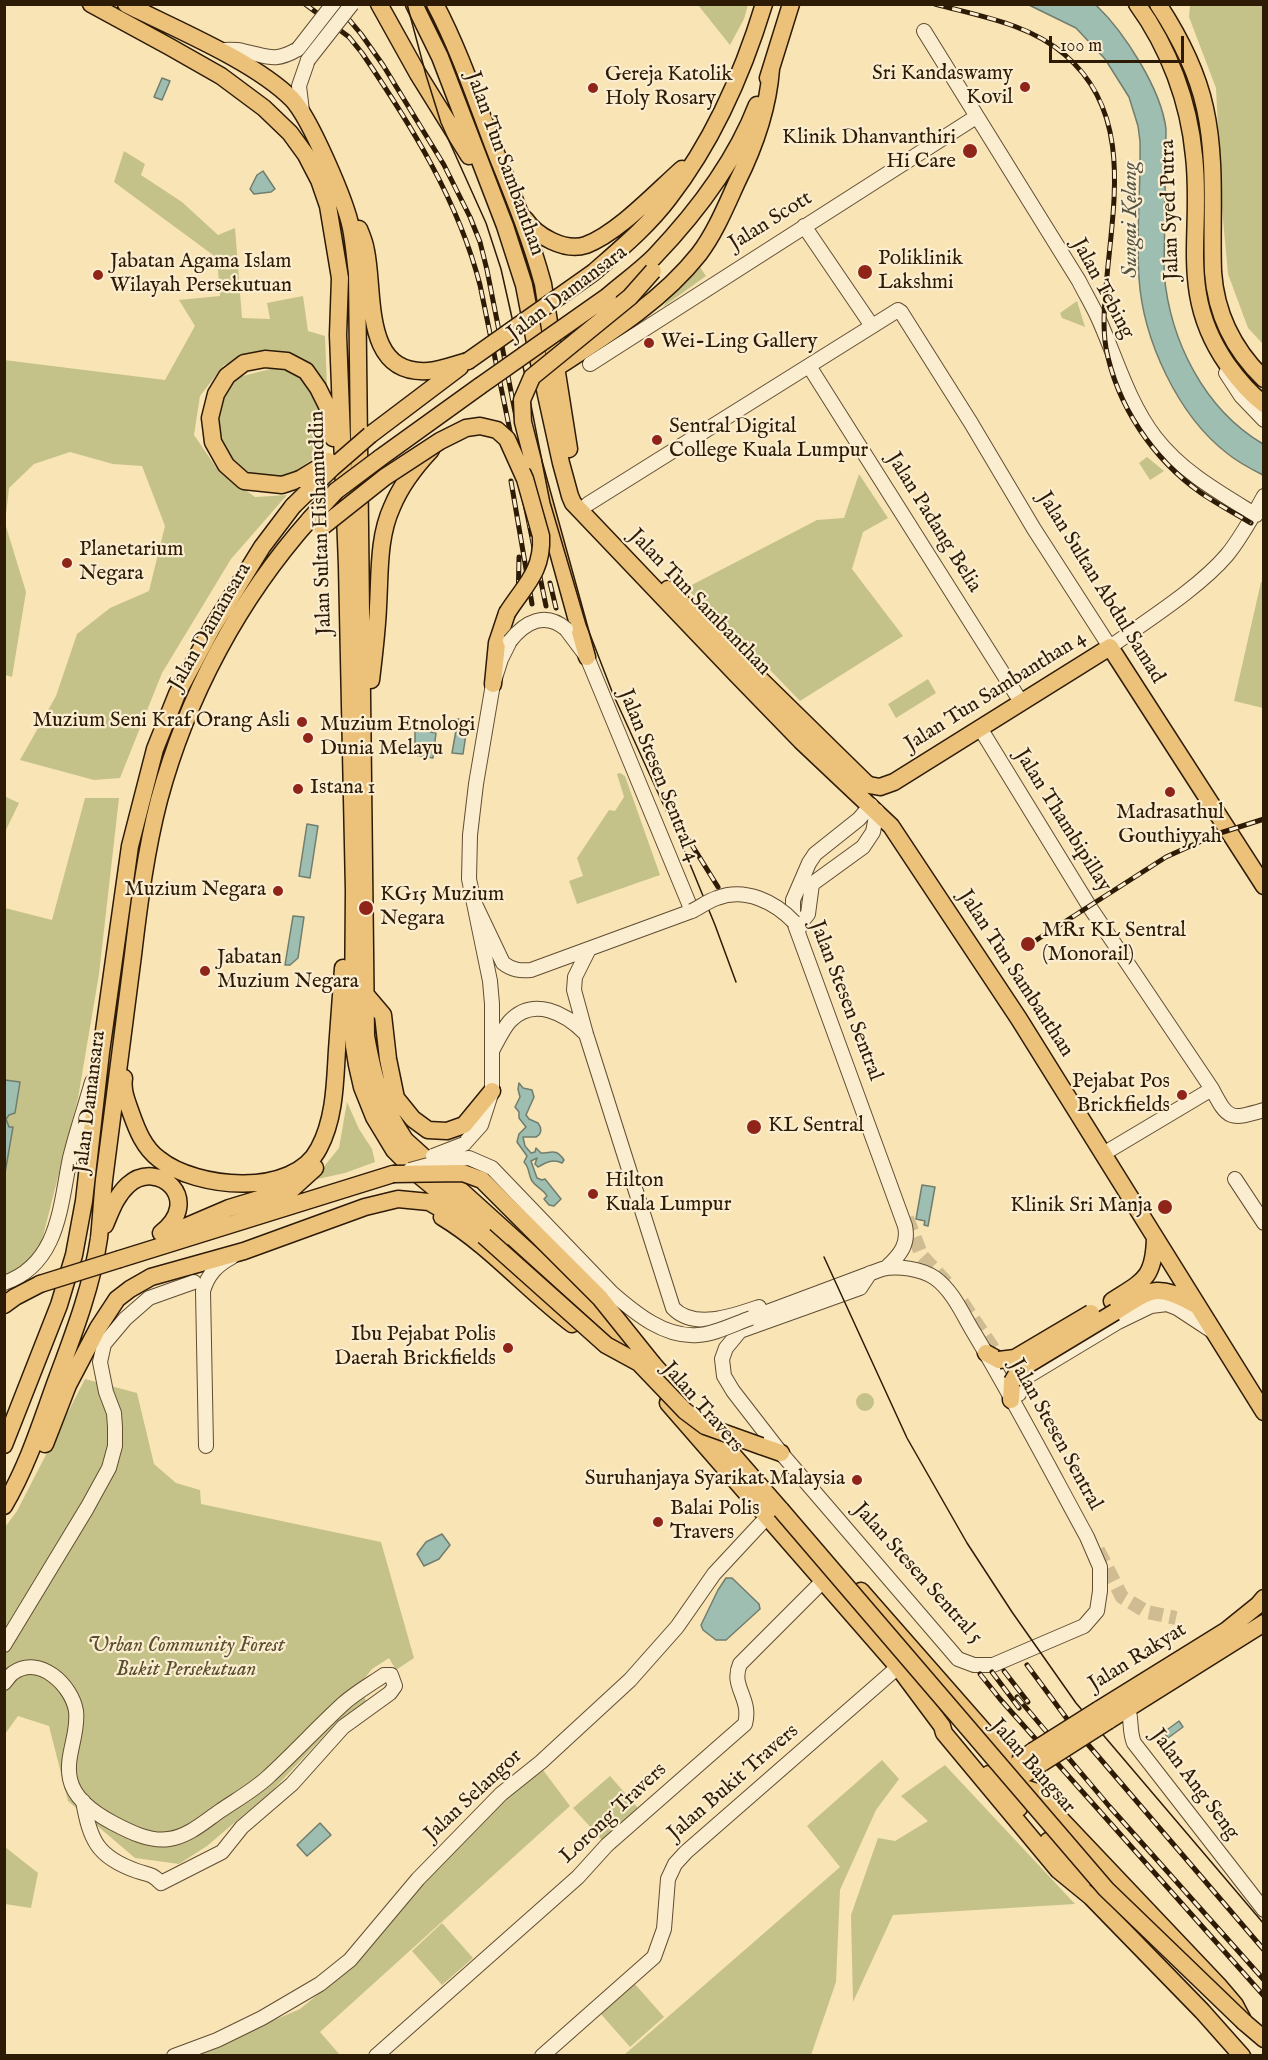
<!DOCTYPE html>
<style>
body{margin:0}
#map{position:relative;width:1268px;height:2060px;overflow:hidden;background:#f9e4b6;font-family:"IM FELL English",serif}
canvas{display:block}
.frame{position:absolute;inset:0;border:6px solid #2e1b06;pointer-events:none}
.scale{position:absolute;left:1049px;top:36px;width:135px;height:27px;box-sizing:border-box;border:3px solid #2e1b06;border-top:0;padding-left:8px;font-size:18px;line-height:21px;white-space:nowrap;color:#2e1b06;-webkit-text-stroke:4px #fbedd0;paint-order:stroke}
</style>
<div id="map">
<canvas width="1268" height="2060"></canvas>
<div class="frame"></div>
<div class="scale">100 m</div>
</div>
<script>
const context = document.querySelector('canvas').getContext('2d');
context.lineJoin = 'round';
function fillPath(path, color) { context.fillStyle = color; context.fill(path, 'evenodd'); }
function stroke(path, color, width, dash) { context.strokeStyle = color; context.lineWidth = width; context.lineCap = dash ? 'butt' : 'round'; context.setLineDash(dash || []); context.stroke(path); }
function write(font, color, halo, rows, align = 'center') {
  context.font = font + ' "IM FELL English",serif'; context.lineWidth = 4.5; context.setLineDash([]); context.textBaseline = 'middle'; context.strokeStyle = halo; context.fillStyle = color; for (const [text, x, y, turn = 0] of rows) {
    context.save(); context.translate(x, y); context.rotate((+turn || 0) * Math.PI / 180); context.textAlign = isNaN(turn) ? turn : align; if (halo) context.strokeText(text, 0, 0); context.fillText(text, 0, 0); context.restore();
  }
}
fillPath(new Path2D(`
 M698,5H748L744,19L730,45Z
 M1190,5H1263V344L1248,328L1228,274L1222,209L1216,88L1189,17Z
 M124,151L145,164L141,175L182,202L218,235L235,228L242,318L270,319L267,303L303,296L308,331L325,336L327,386L307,364L267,350L224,365L200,396L194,435L218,470L255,497L287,495L231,559L162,673L120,778L94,780L20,760L56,696L77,634L110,608L149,591L165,526L142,466L113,464L70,452L34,464L9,488L5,523L26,592L12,677L5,675L4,360L165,380L195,326L179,300L220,296L217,258L114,182Z
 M700,267L706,276L663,307L672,293Z
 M1077,301L1085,327L1062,318L1060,313Z
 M278,367L304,376L322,406L325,450L297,470L285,477L249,474L221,450L215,427L219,399L239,377Z
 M1147,457L1164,471L1150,480L1139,463Z
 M859,474L888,518L863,532L852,569L903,636L800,701L739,638L686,588L817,520L844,518Z
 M1261,582L1264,583L1263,708L1234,701Z
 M928,679L936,693L896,718L888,704Z
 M620,773L625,776L660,875L577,904L569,881L583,876L577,858L609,810L615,811L624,797L617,774Z
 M6,797L19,803L5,832L4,799Z
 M85,798H119L99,974L78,1098L39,1252L17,1274L5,1277V908L52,920Z
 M347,1102L359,1129L372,1149L375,1162L345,1173L313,1180L339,1148Z
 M85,1379L137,1393L154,1464L176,1483L200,1490L201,1504L381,1542L414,1658L396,1670L389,1658L372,1669L359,1685L367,1703L337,1722L273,1790L207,1846L179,1864L135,1858L68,1801L49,1726L18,1716L5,1734V1527L17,1511Z
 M856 1402a9 9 0 1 1 18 0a9 9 0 1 1-18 0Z
 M882,1760L899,1779L876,1810L840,1890L836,1982L811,2055H624L840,1867L807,1826Z
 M945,1765L1075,1904L893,1915L853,2002L851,1915L878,1838L895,1841L928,1821L901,1796Z
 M543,1770L570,1806L320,2032L340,2055L191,2056L300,2009L354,1965L424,1883L505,1797Z
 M610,1776L638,1808L602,1840L573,1808Z
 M5,1847L38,1873L31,1908L5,1904Z
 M442,1923L473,1958L442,1985L412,1951Z
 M634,1983L664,2017L630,2047L600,2013Z`), '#c5c289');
const water = new Path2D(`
 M1029,5H1096C1125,33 1161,89 1166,129L1164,273C1170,341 1204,409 1263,444V475C1251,469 1239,463 1228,454C1178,416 1143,340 1139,278C1136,233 1141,187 1140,141L1138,126L1129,97L1105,59L1076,28Z
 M162,78L170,81L162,100L154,97Z
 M263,171L275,189L271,192L254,194L250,189L257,175Z
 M458,719L468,721L463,754L452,753Z
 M415,729L436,733L433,758L415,755Z
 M307,824L318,826L310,878L299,876Z
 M293,916L304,917L298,958L290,965H285Z
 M5,1080L20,1082L15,1113L9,1115L6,1119L9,1127H13L5,1173Z
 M519,1083L523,1088L532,1090L534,1097L526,1115L529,1119L538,1123C542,1128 542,1134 536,1137H523L525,1146L531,1153L535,1152L536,1148L541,1153C552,1153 556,1148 564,1160L562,1163C553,1158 545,1163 538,1167L535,1164L537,1158L531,1161L537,1178L542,1180L545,1179L561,1199L554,1206L549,1205L544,1199L547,1196C543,1189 537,1188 532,1181C528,1175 530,1168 524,1162L527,1156L517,1142L519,1134L526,1127L519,1118V1112L515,1107L520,1097L518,1089Z
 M922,1185L935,1187L928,1226L924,1225L925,1221L916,1219Z
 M442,1534L450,1545L439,1559L424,1566L417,1554L426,1542Z
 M726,1578H732L759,1604L760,1609L726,1640H716L703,1630L701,1625L718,1590Z
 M1179,1721L1183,1727L1168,1738L1164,1732Z
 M320,1823L331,1835L307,1856L297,1845Z`);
fillPath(water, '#9ebeb2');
stroke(water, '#717d6d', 1.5);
stroke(new Path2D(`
 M907,1218L922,1256L949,1285
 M962,1302L1011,1375H1024
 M1098,1550L1122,1597L1147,1612L1176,1618`), '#d0bc93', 14, [14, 7]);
const minor = new Path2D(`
 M924,31L1079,281C1086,295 1094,308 1100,322C1117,361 1129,403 1155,437C1182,472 1220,493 1256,515
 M219,50C227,50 235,49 243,51C268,56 274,63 298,49
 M302,111L299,86L308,60
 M804,226L872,326
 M590,364L976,117
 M809,366L1021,702
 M1226,373L1241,396L1264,420
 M588,504L898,310L901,312L971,423L1034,529L1110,647C1146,621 1199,588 1227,555C1241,538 1253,516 1264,496
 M980,728L1091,909L1212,1089C1228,1120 1230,1120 1264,1110
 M474,902L503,963C512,970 520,971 531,970L692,911L587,657L566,629
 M794,922L905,1226C909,1244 900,1255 887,1267
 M799,925L808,914L812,884L863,847L873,832L877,811
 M800,927L793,913V900L809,863L815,854L859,819L871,805
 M589,949L575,977L574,990L586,1034L673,1308C694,1330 733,1316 759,1307
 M493,1049C498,1040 503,1029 510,1021C534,996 566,1014 585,1033
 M464,1144L481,1125L492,1091V1004L490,981L469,879L470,835L476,784L493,684L501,659L510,641
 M1103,1154L1212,1089
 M1235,1179L1264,1223
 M4,1283C59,1264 60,1206 70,1158C76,1133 85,1107 92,1082
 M751,1318L882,1269C897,1265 922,1269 935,1278C953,1291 963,1315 974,1333C1014,1400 1050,1469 1087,1537L1100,1567V1591L1097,1611L1084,1626L993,1665H974L958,1659L781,1453L733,1391L724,1376L722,1359L726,1348L740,1331L860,1288L870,1273
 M1019,1394L1020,1381L1118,1322L1151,1306L1167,1304L1177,1308L1212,1331
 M206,1446L203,1291C208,1274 217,1265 232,1257
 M4,1645L87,1508L109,1468L115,1446V1427L114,1413L106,1392L100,1362L104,1344L125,1319L149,1298L194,1282
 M4,1683C7,1680 10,1675 13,1673C40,1654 72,1686 76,1711C79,1734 65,1756 70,1779C74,1799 96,1814 113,1823C130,1832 150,1842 169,1839C189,1836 204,1822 220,1811C236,1800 254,1790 268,1777C294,1753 318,1727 343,1704C355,1693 371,1684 384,1675H391L395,1686L390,1693L343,1727L292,1784L242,1827L222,1852L161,1883C151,1873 149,1875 137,1871C97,1857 90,1840 83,1801
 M1128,1708C1132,1720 1129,1731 1134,1743L1264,1910
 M174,2056L217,2040L262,2018L320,1984L350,1960L418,1879L501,1794L541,1762L630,1680L677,1627L714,1574L767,1517
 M376,2056L578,1877L607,1845L745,1724C752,1698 730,1687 740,1664L824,1580
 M542,2056L654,1957L664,1929L668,1879L675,1864L686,1852L898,1667`);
const major = new Path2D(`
 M91,4L170,47L221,76L264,108L290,133L306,155L319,180L328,206L340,278L338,335L347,566L354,890L353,1015L354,1046L357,1065L362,1087L374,1117L394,1150L421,1177L500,1242
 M126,4C175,29 254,61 292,99C310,118 346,202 351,228C354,243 355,258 357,273L366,1036C374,1080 380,1102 405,1140L653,1364L682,1397
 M379,4L418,74L469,156
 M414,4L440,57L505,226L524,285L538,358L561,463L570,496L573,503L736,674L801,741L891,826L1019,1019L1264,1412
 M435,4C461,53 478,107 498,158C515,200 531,240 543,284L569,449
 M1137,4C1169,48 1189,102 1194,156C1203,234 1177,292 1227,364C1237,378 1249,393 1264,404
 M1158,4C1179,36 1197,71 1205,108C1217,162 1211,218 1213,272C1216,315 1233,349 1264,379
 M768,78L791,4
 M525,219C536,236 565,252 586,245C618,233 656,192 682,169
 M359,229C362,236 365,244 366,251C375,294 362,375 428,371C441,370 456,364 468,361
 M594,272C620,249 648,226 669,198C714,140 743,73 764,4
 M608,296C623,283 640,271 654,257C696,213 735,162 757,105
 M548,369L556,368C607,335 661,302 699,254C715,233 726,206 737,182C755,146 768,109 771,69
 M370,435L460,367
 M380,458L480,386
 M533,461L587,657
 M300,479L282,485L244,481L226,465L213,442L210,418L216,394L227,376L244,363L265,359L287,361L306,371L318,388L327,406L333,438
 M668,589L866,783L869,785L880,787L894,782L1110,647L1264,886
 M371,680C374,655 377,631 378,607C380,574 378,537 392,507C401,485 415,467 431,450
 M493,684L497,643L507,613
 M366,995L383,1015L388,1059L396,1098L413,1119L428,1130L447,1131L464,1125L492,1091
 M124,1078C122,1091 127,1101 131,1113C137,1130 144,1148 159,1159C196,1189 294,1198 319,1148C335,1118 335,1082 337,1050C339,1023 341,996 343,968
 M442,1217C490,1246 528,1291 572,1324
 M105,1225C111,1211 116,1196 128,1185C158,1158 204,1200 161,1233
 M166,1235L229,1208L292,1189L315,1168
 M120,1259L393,1174
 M1112,1301C1143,1281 1154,1279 1155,1238
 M4,1305L15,1297L40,1284
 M1115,1312C1151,1290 1155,1282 1194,1304
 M986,1353L999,1360
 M1011,1400L1012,1382
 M668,1403L898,1667L942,1726L944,1733L1058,1870L1091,1897L1202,2011L1242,2056
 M705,1423L781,1510
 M45,1444L68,1385L98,1328L117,1299L130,1289L151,1277L244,1251L365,1207L398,1199L429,1202L457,1218
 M4,1445L59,1305L74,1255L84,1201L101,1052L130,846L155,749L177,694L212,628L262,547L293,506
 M761,1446L781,1453
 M4,1506C27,1467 40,1426 55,1384C72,1338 92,1287 99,1238C101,1219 102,1199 104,1180C113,1105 123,1030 133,955C139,904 146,850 159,800C187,696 239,599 310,519
 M861,1591L1004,1754L1002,1769L996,1774H989
 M1098,1710L1227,1630L1258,1605L1264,1598
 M1108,1721L1264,1623
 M1001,1781C1015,1784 1027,1772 1039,1765
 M1018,1807C1017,1799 1018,1791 1028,1789L1034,1791L1218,1985L1235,2005L1244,2022L1264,2039
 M1019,1808C997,1781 1009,1769 1033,1751
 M1048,1841L1083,1880`);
stroke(minor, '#614d32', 16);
stroke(major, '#2e1b06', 19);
stroke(minor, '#fbedd0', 14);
stroke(major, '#ecc27b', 16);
stroke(new Path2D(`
 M407,4L426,75L441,123L486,223L501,269L526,380L550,502L586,624L613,694L685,852L715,925L736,982
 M824,1257L907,1438L967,1543L1012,1612L1076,1703L1264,1924`), '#2e1b06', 1.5);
const rail = new Path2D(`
 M305,4L349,37L362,53C411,125 458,200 480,285L546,606
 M336,4L361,34L383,65L444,165L470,217L480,242L487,270L518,427
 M935,4C979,16 1030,24 1065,55C1132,112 1114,199 1107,276C1105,300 1102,324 1106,348C1117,406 1153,459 1201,493C1217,504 1234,513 1251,523
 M511,481L532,604
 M550,583L556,608
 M518,607L519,557
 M663,796L685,834L718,887
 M1027,946L1166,857L1217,834L1264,819
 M1027,1665L1073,1727L1264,1950
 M1004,1671L1028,1702
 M992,1672L1019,1708
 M980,1674L1000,1699L1264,1996
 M1017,1697L1109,1806L1264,1980`);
stroke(rail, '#2e1b06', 5);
stroke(rail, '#fbedd0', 3, [9]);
const minorBridge = new Path2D(`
 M298,49L333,4
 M308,60L352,4
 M510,641C525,622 545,611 566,629
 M692,911C700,907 708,901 717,898C745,887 775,902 794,922
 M433,1156L464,1144
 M410,1170L447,1160L469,1158L492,1168L612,1293C635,1313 665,1338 698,1335C715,1334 734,1324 751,1318`);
const majorBridge = new Path2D(`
 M468,361L594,272
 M480,386L608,296
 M533,461L523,422L522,400L532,377L630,297L653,271
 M300,479L329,461
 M293,506L332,468L370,435
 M310,519L336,491L380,458
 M322,527L385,477L440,441L466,428L480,426L497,430L507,439L525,479L541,536C543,572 524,586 507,613
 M393,1174L463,1173L482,1180L600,1298L653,1364
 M484,1236L606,1345L639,1363L685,1411L705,1426L761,1446
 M40,1284L120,1259
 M999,1360L1015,1358L1091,1313
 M1012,1382L1019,1370L1115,1312
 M781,1510L1106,1889L1244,2022
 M1033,1751L1098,1710
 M1042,1763L1108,1721`);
stroke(minorBridge, '#614d32', 16, []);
stroke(majorBridge, '#2e1b06', 19, []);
stroke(minorBridge, '#fbedd0', 14);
stroke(majorBridge, '#ecc27b', 16);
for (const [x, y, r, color] of [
 [1025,87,6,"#8f2418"],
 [593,88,6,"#8f2418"],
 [970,151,8,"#8f2418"],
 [865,272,8,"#8f2418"],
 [98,275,6,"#8f2418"],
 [649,343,6,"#8f2418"],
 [657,440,6,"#8f2418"],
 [67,563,6,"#8f2418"],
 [302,722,6,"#8f2418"],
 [308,738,6,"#8f2418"],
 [298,789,6,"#8f2418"],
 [1170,792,6,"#8f2418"],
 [278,891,6,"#8f2418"],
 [366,908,8,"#8f2418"],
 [1028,944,8,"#8f2418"],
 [205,971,6,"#8f2418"],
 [1182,1095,6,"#8f2418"],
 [754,1127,8,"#8f2418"],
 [593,1194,6,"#8f2418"],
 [1165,1207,8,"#8f2418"],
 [508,1348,6,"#8f2418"],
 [857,1480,6,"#8f2418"],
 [658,1522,6,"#8f2418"]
]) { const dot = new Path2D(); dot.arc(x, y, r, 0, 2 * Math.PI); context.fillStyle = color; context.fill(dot); stroke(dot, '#fbedd0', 2); }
write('21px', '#2e1b06', '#fbedd0', [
 ["Sri Kandaswamy",1013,75,"right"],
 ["Kovil",1013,99,"right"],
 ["Gereja Katolik",605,76],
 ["Holy Rosary",605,100],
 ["Klinik Dhanvanthiri",956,139,"right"],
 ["Hi Care",956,163,"right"],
 ["Poliklinik",878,260],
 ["Lakshmi",878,284],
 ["Jabatan Agama Islam",110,263],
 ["Wilayah Persekutuan",110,287],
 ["Wei-Ling Gallery",661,343],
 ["Sentral Digital",669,428],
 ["College Kuala Lumpur",669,452],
 ["Planetarium",79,551],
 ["Negara",79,575],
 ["Muzium Seni Kraf Orang Asli",290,722,"right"],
 ["Muzium Etnologi",320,726],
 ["Dunia Melayu",320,750],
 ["Istana 1",310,789],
 ["Madrasathul",1170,814,"center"],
 ["Gouthiyyah",1170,838,"center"],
 ["Muzium Negara",266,891,"right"],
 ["KG15 Muzium",380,896],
 ["Negara",380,920],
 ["MR1 KL Sentral",1042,932],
 ["(Monorail)",1042,956],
 ["Jabatan",217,959],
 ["Muzium Negara",217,983],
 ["Pejabat Pos",1170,1083,"right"],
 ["Brickfields",1170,1107,"right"],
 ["KL Sentral",768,1127],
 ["Hilton",605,1182],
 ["Kuala Lumpur",605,1206],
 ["Klinik Sri Manja",1152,1207,"right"],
 ["Ibu Pejabat Polis",496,1336,"right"],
 ["Daerah Brickfields",496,1360,"right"],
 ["Suruhanjaya Syarikat Malaysia",845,1480,"right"],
 ["Balai Polis",670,1510],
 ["Travers",670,1534]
], 'left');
write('21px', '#2e1b06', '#fbedd0', [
 ["Jalan Tun Sambanthan",504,164,70],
 ["Jalan Syed Putra",1171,210,-92],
 ["Jalan Scott",771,222,-32],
 ["Jalan Tebing",1102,289,62],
 ["Jalan Damansara",568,294,-37],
 ["Jalan Sultan Hishamuddin",322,523,-92],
 ["Jalan Padang Belia",933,523,58],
 ["Jalan Sultan Abdul Samad",1100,588,58],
 ["Jalan Tun Sambanthan",699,603,46],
 ["Jalan Damansara",211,627,-60],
 ["Jalan Tun Sambanthan 4",996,692,-32],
 ["Jalan Stesen Sentral 4",658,776,68],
 ["Jalan Thambipillay",1062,821,58],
 ["Jalan Tun Sambanthan",1015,974,57],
 ["Jalan Stesen Sentral",845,1001,69],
 ["Jalan Damansara",91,1102,-83],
 ["Jalan Travers",702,1408,49],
 ["Jalan Stesen Sentral",1055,1435,61],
 ["Jalan Stesen Sentral 5",917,1574,48],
 ["Jalan Rakyat",1138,1658,-32],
 ["Jalan Bangsar",1032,1767,49],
 ["Jalan Bukit Travers",734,1783,-41],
 ["Jalan Ang Seng",1194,1785,53],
 ["Jalan Selangor",474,1796,-43],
 ["Lorong Travers",614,1814,-43]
]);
write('italic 21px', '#5b4d2d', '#fbedd0', [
 ["Urban Community Forest",186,1647],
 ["Bukit Persekutuan",186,1671]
]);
write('italic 22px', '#555442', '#fbedd0', [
 ["Sungai Kelang",1131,220,-90]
]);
</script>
